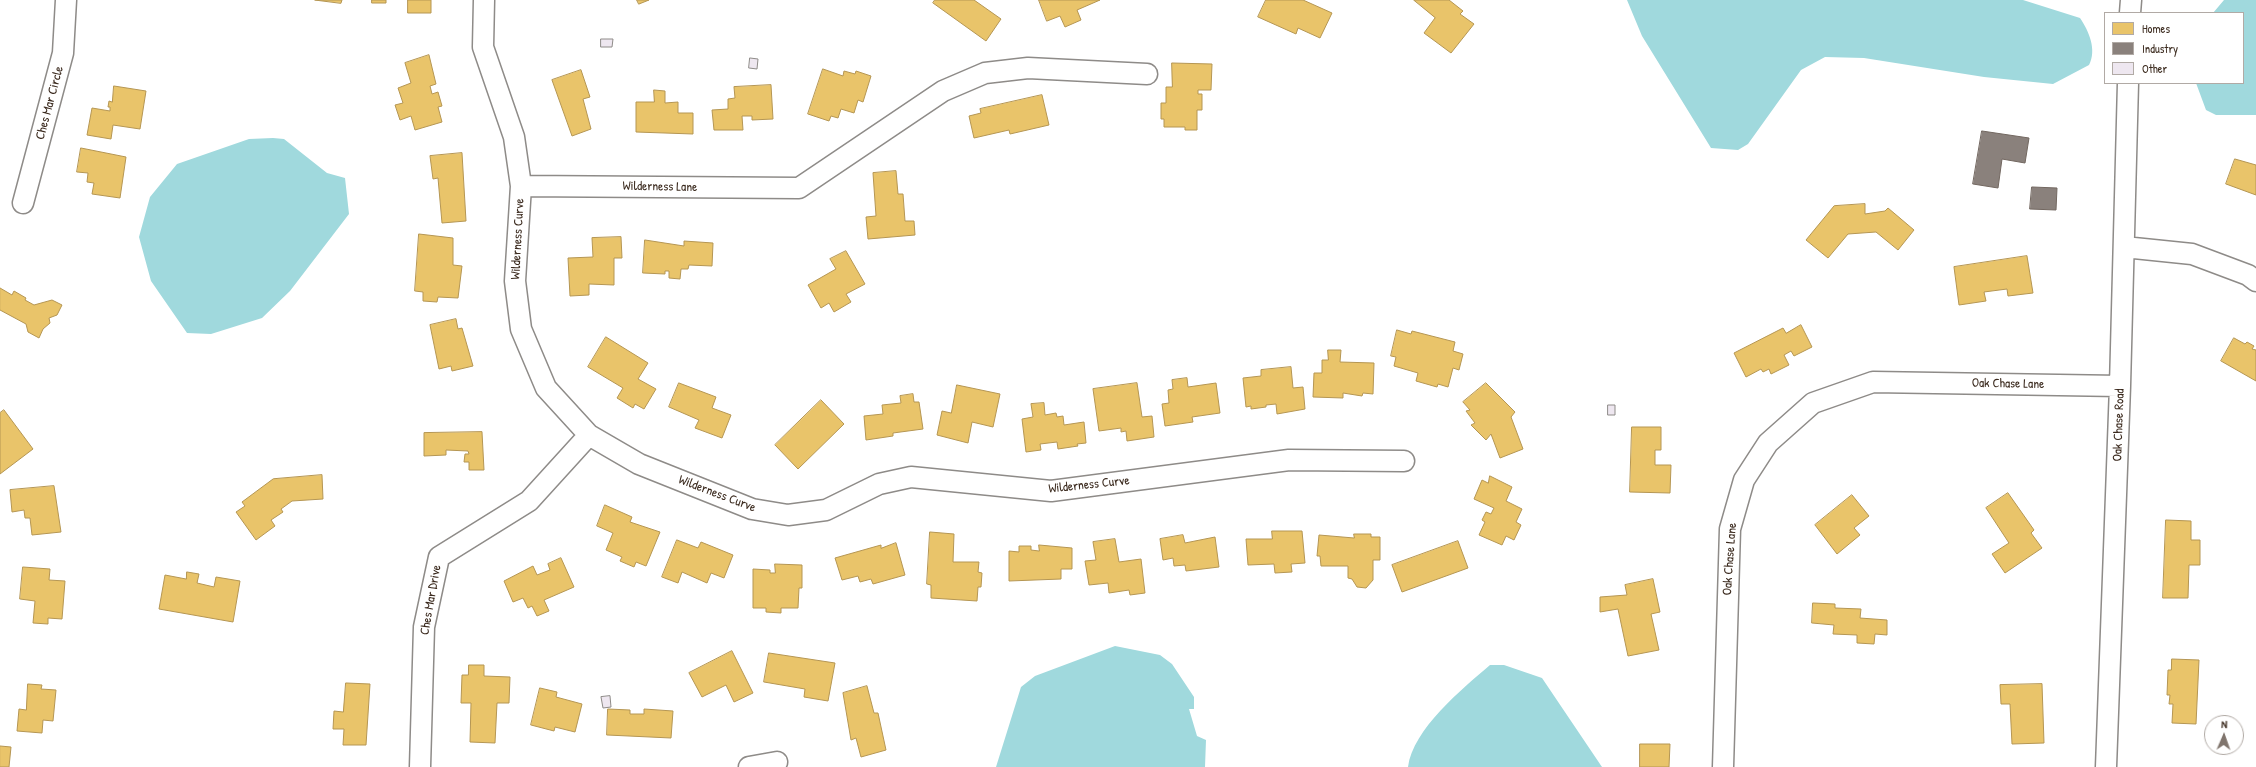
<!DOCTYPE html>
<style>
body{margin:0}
#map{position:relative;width:2256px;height:767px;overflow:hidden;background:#fff;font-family:"Patrick Hand",sans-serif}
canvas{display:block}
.legend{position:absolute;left:2104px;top:12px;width:140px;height:72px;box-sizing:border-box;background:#fff;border:1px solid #b1aaa5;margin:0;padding:5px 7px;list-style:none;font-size:12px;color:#3b2a1e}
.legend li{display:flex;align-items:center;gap:8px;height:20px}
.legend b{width:20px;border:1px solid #b1aaa5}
.north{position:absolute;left:2204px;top:715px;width:40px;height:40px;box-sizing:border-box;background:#fff;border:1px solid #b1aaa5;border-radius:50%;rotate:2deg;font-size:11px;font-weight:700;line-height:16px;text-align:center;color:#3b2a1e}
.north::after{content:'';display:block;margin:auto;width:14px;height:18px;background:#80756d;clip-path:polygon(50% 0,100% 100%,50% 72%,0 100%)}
</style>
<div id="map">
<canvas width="2256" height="767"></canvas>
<ul class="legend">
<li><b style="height:11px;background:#e9c46a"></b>Homes</li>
<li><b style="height:11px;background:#8a817c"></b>Industry</li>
<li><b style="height:11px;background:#eee7f0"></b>Other</li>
</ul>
<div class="north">N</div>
</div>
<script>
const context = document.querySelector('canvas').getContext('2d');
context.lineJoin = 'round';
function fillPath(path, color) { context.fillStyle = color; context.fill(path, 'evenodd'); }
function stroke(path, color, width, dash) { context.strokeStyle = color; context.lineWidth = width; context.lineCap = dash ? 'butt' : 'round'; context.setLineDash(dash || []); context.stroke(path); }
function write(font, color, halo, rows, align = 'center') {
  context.font = font + ' "Patrick Hand",sans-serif'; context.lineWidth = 4; context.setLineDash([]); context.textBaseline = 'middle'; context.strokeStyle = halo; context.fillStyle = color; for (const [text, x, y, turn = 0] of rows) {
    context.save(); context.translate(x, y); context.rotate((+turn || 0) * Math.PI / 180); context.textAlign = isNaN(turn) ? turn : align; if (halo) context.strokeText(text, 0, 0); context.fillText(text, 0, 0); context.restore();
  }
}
fillPath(new Path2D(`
 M1627,0H2023L2080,18C2089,31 2097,50 2089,65L2053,84L1984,77L1864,58L1825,57L1801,70L1748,144L1738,150L1711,148L1642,36Z
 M2224,0H2256V115H2216L2206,110L2196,83H2243V13H2213Z
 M273,138L284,139L327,173L345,178L349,214L290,291L262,318L211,334L187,333L151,281L139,237L150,197L177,164L249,139Z
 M1115,646L1160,655L1172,664L1194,697V709H1189L1197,736L1206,740L1205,767H996L1021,687L1035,676Z
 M1490,665H1504L1542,678L1602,767H1408C1413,729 1462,689 1490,665Z`), '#a0d9dd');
const homes = new Path2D(`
 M315,0H342L341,3Z
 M372,0H386V3H372Z
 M408,0H431V13H408Z
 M637,0H649L639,4Z
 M935,0H974L1001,19L986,41L933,3Z
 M1039,0H1100L1077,10L1081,20L1065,27L1060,16L1047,21Z
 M1266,0H1303L1332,13L1320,38L1298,28L1296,34L1258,17Z
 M1414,0H1449L1463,11L1460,14L1474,24L1451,53L1424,33L1435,18Z
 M429,55L436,84L430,86L432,94L438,92L442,106L438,107L442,122L415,130L411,116L400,120L395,105L403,103L398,88L411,83L405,63Z
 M1172,63L1212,64L1211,90H1198V94H1202V110H1197V130H1185V127H1164V119H1161V103H1166V87H1172Z
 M823,69L843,76L844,71L855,74L856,71L871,76L863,102L858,100L854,113L841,109L838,118L831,116L829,121L808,114Z
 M581,70L590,97L583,99L591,129L572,136L552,80Z
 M771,85L773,119L752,120V116H742L743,130H714L712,110L728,109V99L735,98L734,87Z
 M114,86L146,91L140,129L113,125L111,139L87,135L92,108L110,111V107H108L109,101L112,102Z
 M654,90L665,91V103L678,102V113H693V134L636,132V102H654Z
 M1042,95L1049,125L1010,134L1009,130L974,138L969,116L981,113L980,109Z
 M81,148L126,157L120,198L92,194L94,183L87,182L88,173L77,172Z
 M462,153L466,221L442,223L438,178L433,179L430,156Z
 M2235,159L2256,165V195L2226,184Z
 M896,171L898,194H903L905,221H914L915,235L868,239L866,217L876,216L873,173Z
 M1865,204V214L1885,211L1888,208L1914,230L1898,250L1876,232L1848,234L1828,258L1806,240L1834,206Z
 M419,234L453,238V265L462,266L458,298L438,297L437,302L423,301V292L415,291Z
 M621,237L622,258H614V285L589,284V295L570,296L568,258L593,257L592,238Z
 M645,240L684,246V241L713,243L712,266L689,265L688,269H681L680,279L669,278V271H665V274L643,273Z
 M846,251L865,284L846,294L851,302L834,312L829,303L821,308L808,285L836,269L830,259Z
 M2027,256L2033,293L2008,296L2007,289L1984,292L1986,301L1959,305L1954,267Z
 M0,288L12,295L14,291L26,298L25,300L34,305L52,300L62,305L57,315L49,318L50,323L43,329L39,338L28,332L26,324L0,310Z
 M456,319L458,329L462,328L473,366L452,371L451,366L439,369L430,325Z
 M1801,325L1812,347L1794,356L1791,351L1784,355L1789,365L1771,374L1769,369L1763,372L1761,369L1746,377L1734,353L1783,328L1786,333Z
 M1397,330L1411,334L1412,331L1455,342L1453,351L1463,354L1459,370L1453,368L1448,387L1438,384L1437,387L1416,381L1418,373L1394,366L1396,357L1391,356Z
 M606,337L648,363L638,379L656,389L644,409L635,404L633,408L617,398L623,388L588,367Z
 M2234,338L2245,344L2247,342L2254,346L2252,349L2256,350V381L2221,361Z
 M1328,350H1341L1340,362L1374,363L1373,394L1363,393L1362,396L1343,393V398L1313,397L1314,373H1322V360H1328Z
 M1291,367L1293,388L1303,387L1305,409L1277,414L1276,404L1266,405V407L1251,409V406L1246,407L1243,378L1261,376V370Z
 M1187,378L1188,387L1216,383L1220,413L1192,417L1193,422L1165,426L1162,404L1169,403L1168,390L1173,389L1172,380Z
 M679,383L716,397L712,408L731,415L722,438L695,428L699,420L669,407Z
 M1137,383L1142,417L1152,416L1154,437L1127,441L1126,431L1121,432V428L1099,431L1093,389Z
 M1486,383L1515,412L1511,417L1523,449L1500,458L1491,434L1486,440L1471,425L1475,423L1466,411L1470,410L1463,402Z
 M957,385L1000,394L993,427L972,422L968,443L937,435L942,411L951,413Z
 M913,394L914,402H919L923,429L893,433V436L866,440L864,416L883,414L882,405L901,403L900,396Z
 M821,400L844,424L798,469L775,445Z
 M1044,403L1045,415L1056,413L1057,417L1063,416L1064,425L1084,422L1086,443L1077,444L1078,446L1058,449L1057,442L1040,444L1041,450L1026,452L1022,419L1033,417L1031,404Z
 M4,410L33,449L0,474V413Z
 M1632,427H1661V450H1655V465H1671L1670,493L1630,492Z
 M482,432L484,470H469V462H464L465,454H469L468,451L446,450V455L424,456V433Z
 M322,475L323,499L292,501L281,509L283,512L271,520L275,526L256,540L236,512L245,506L242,502L273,479Z
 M1490,476L1512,487L1506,501L1522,509L1516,522L1521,525L1514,540L1506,536L1502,545L1479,535L1485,522L1482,520L1486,512L1491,514L1494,508L1474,499L1482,480L1488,483Z
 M54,486L61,532L32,535L30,518H25L24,510L12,512L10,490Z
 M2008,493L2034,530L2031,533L2042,548L2005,573L1992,554L2009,543L1986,508Z
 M1852,495L1869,516L1854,528L1860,535L1837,554L1815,525Z
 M605,505L632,517L630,522L660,532L646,566L636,562L634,567L620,561L622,557L606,550L613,533L597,526Z
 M2166,520L2191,521V540H2200V565H2189L2188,598H2163Z
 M1272,531H1302L1305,563L1291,564L1292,572L1275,573L1274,564L1248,565L1246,539H1272Z
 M930,532L954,534L953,562H979L978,572L982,573L981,587H978L977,601L931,598V585L927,584Z
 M1354,534H1371V537H1380V560H1373V580L1366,588L1357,587L1352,579L1348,578V566H1321L1320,556H1317L1319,535L1354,538Z
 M1183,535L1185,543L1215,537L1219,567L1186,571L1185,565L1174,566L1173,558L1163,560L1160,539Z
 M1115,539L1119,562L1141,559L1145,593L1130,595L1129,590L1109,593L1108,583L1089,585L1085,561L1096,560L1093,542Z
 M677,540L698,548L701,542L733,555L724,578L711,573L707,583L682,572L678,583L662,577Z
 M1458,541L1468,568L1402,592L1392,565Z
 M896,543L905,575L873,584L871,579L860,582L858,576L842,580L835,558L881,545V548Z
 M1039,545L1072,548V569H1061V579L1009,581V551L1019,552V546H1031V550L1039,551Z
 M561,558L574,587L544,600L549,611L537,616L532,606L528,608L523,598L513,602L504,581L533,566L537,575L550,570L548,564Z
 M775,564L802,565V588H799L798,608H781V613L766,612V608H753V569L770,570V573H775Z
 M23,567L50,569L49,580L65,581L62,619L48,618V624L33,623L35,601L20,599Z
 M187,572L199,574L197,583L214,587L216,577L240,581L233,622L159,609L165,575L186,579Z
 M1653,579L1660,612L1651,614L1659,650L1628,656L1618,609L1600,612V597L1627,595L1625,585Z
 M1813,603L1835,604V608L1861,609L1860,618L1887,620V635L1875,634L1874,644L1857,643V635L1833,634L1834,625L1812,623Z
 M732,651L753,693L734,702L726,685L702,697L689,673Z
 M769,653L835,663L828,701L804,697L805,689L764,682Z
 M2172,659L2199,660L2196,724L2172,723L2173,704H2169L2170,695H2167L2168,670H2171Z
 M469,665H484V676L510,677L509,703H497L495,743L470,742L471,703H461L462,675H468Z
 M346,683L370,684L366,745H343L344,729H333L334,711L343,712Z
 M28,684L42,685L41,689L56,690L53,721L43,720L42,733L17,731L19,709L26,710Z
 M2042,684L2044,743L2012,744L2010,704H2001L2000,685Z
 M867,686L874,713H878L886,750L861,757L856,738L851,740L843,693Z
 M540,688L557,692L556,697L582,704L575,732L555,727L554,731L531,725Z
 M608,709L630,710V714H644V709L673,711L671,738L607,735Z
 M1640,744H1670L1669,767H1640Z
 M0,746L11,747L9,767H0Z`);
fillPath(homes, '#e9c46a');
stroke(homes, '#b59653', 1);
const industry = new Path2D(`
 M1982,131L2029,138L2025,163L2002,159L1998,188L1973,184Z
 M2032,187L2057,188L2056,210L2030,209Z`);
fillPath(industry, '#8a817c');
stroke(industry, '#726760', 1);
const building = new Path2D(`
 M601,39H613L612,47H601Z
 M750,58L758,59L757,69L749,68Z
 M1608,405H1615V415H1608Z
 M610,696L611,707L603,708L601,697Z`);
fillPath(building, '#eee7f0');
stroke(building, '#8e8b88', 1);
const minor = new Path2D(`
 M484,0L483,47L514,137L521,186L515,281L521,329L546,388L589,435L639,464L752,509L788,515L826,510L879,484L911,477L1051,491L1289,460L1404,461
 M2130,13L2131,0
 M521,186L799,188L943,91L985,73L1028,68L1147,74
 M23,203L63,53L66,0
 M2124,247L2192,254L2248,275L2256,281
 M420,767L424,627L439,557L529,501L589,435
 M749,767L777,762
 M1723,767L1730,529L1744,480L1768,443L1813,403L1873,382L2120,386
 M2106,767L2120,386L2128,83`);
stroke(minor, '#8e8b88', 23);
stroke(minor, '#fff', 20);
write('13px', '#3b2a1e', '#fff', [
 ["Ches Mar Circle",50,103,-75],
 ["Wilderness Lane",660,187,1],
 ["Wilderness Curve",518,239,-87],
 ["Oak Chase Lane",2008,384,1],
 ["Oak Chase Road",2119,425,-88],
 ["Wilderness Curve",1089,485,-6],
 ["Wilderness Curve",717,494,21],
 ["Oak Chase Lane",1730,559,-86],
 ["Ches Mar Drive",431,600,-80]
]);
</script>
